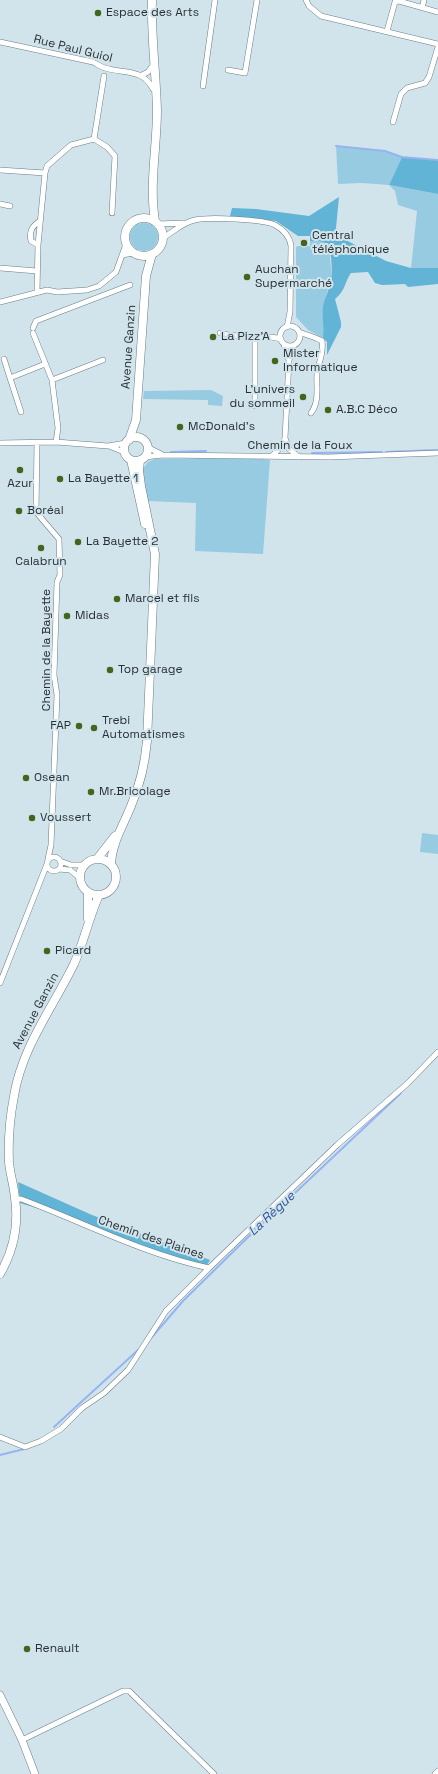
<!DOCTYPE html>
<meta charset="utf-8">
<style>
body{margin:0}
canvas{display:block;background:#d1e4ec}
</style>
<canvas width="438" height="1774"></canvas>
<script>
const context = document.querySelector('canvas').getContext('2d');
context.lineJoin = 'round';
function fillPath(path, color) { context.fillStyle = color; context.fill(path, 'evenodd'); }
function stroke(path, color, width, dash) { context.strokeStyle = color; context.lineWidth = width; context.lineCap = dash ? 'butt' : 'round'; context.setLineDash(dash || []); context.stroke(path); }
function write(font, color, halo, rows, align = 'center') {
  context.font = font + ' "Space Grotesk",sans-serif'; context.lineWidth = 4; context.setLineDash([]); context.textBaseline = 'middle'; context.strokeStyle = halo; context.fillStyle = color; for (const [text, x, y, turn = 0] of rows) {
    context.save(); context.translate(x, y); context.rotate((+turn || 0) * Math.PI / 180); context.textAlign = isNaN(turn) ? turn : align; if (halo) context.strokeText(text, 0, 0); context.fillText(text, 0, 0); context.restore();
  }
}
fillPath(new Path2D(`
 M336,146L385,151L402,157L389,185L438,194V268H411L417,211L398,205L395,191L389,185L362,183L338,184Z
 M130 237a14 14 0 1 1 28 0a14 14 0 1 1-28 0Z
 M310,241H319L329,244L331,251L330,258L332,279L328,289L323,307V338L308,330L296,317V247L298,246H310Z
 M211,390L223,396L222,406L208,405V400L143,399L144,391Z
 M253,458L270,460L263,554L195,551L196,503L147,501L142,470L148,462L154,459Z
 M422,833L438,835V854L420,852Z`), '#96cbe2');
fillPath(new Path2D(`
 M402,157L438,160V194L389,185Z
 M339,197L336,228L338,236L386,261L411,268H438V284L408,287L405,284L382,285L375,283L368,272L351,273C344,283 346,290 335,299L341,322V327L327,355V342L323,338C324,327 322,316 323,306C325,297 329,290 331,282C333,275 331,251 329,244L319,241H310V236H298L276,221L230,216L232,208L256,209L309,216Z
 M18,1182L92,1215L210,1260L204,1270L137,1249L95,1232L63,1216L20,1203Z`), '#61b4d5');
stroke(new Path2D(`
 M336,146L385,151L402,157L438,160
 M171,452L206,451
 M386,452L438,450
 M312,453L382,452
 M152,1337L183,1301L243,1242L401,1093
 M54,1427L138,1350
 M0,1455L24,1449`), '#96b4f1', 2);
const street = new Path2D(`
 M306,0L309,6L321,16L438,44
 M422,8L424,0
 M387,31L395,2L399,1L438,12
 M0,42L93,62C97,64 101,67 105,68C125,74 142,68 153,89
 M228,70L245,73L257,0
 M142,75L148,72L154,64
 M203,86L215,0
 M393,122L401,94L407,88L425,83L429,77L438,47
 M94,139L107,147L115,156L112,213
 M0,170L45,173
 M0,204L10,206
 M40,221C32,226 29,231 31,241L38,245L45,173L47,166L71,145L94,139L104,76
 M158,224L184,223
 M163,238C173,232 183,222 195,220C208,217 263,219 275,225C283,229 290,237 291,246L290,312L287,327
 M122,255L133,253
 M0,268L37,271
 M37,292L38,245
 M0,302L47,290L57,292L87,290L99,286L116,272L126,244
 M280 336a10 10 0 1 1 20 0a10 10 0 1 1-20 0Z
 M33,328L36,321L130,285
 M299,332C306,335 315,337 322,341C324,353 319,361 317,373C316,386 320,401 311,413
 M33,333L52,380L58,428L56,442
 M220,333C238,339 261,333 281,339
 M284,344L289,360
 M4,359L10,378
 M52,380L103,360
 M255,406V335
 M21,412L10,378L45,364
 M285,438L289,449L299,457
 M0,443L56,442L108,446L126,443
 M37,443L36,512L59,539L60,575L57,582L54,675L57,695L51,845L48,859
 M109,446L124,452
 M147,447L161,454
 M272,456L282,446L285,438L289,360L294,345
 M145,457L162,455L329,457L438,453
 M47 864a7 7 0 1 1 14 0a7 7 0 1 1-14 0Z
 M60,861L71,865H85
 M59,869L70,870L80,878
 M0,983L47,864
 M16,1199H21C83,1222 143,1254 209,1268L337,1145L408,1083L438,1052
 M0,1437L25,1447L41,1441L61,1429L82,1408L104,1393L128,1370L166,1311L209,1268
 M22,1740L123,1691H129L214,1774
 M435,1774L438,1771`);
const secondary = new Path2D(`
 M0,1695L22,1740L35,1774`);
const primary = new Path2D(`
 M152,0C151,37 156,73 157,110C157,147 149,184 155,221
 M125 237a19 19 0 1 1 38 0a19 19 0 1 1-38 0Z
 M124 449a12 12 0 1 1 24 0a12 12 0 1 1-24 0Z
 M129,440L136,420L146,276L152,254
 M131,460L145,524
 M97,859L115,836
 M80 877a18 18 0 1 1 36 0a18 18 0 1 1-36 0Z
 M111,864C112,843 123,826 131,806C140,785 145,764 147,741L155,554L141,486L139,471L140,460
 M88,919V892
 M0,1274C14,1250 19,1226 15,1198C14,1186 10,1174 9,1162C8,1140 10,1117 14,1096C22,1047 53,1007 74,964C84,942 89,917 99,895`);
stroke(street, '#6a7c83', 6);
stroke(secondary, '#6a7c83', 8);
stroke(primary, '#6a7c83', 9);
stroke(street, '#fff', 5);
stroke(secondary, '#fff', 7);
stroke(primary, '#fff', 8);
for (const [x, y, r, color] of [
 [98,13,4,"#42661d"],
 [304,243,4,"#42661d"],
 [247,277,4,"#42661d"],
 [213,337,4,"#42661d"],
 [275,361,4,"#42661d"],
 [303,397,4,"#42661d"],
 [328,410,4,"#42661d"],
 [180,427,4,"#42661d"],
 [20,470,4,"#42661d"],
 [60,479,4,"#42661d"],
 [19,511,4,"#42661d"],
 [78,542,4,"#42661d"],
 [41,548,4,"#42661d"],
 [117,599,4,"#42661d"],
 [67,616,4,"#42661d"],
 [110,670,4,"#42661d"],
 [79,726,4,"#42661d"],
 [94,728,4,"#42661d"],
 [26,778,4,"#42661d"],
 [91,792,4,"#42661d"],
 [32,818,4,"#42661d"],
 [47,951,4,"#42661d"],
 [27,1649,4,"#42661d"]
]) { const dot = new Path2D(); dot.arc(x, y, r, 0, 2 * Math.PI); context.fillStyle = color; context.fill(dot); stroke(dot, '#d1e4ec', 1.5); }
write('12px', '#293033', '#d1e4ec', [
 ["Espace des Arts",106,13],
 ["Central",312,236],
 ["téléphonique",312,250],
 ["Auchan",255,270],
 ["Supermarché",255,284],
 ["La Pizz'A",221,337],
 ["Mister",283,354],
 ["Informatique",283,368],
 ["L'univers",295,390,"right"],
 ["du sommeil",295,404,"right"],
 ["A.B.C Déco",336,410],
 ["McDonald's",188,427],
 ["La Bayette 1",68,479],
 ["Azur",20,484,"center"],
 ["Boréal",27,511],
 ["La Bayette 2",86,542],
 ["Calabrun",41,562,"center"],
 ["Marcel et fils",125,599],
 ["Midas",75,616],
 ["Top garage",118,670],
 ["Trebi",102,721],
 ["Automatismes",102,735],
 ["FAP",71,726,"right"],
 ["Osean",34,778],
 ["Mr.Bricolage",99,792],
 ["Voussert",40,818],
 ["Picard",55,951],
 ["Renault",35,1649]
], 'left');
write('12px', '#293033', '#d1e4ec', [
 ["Rue Paul Guiol",73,49,14],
 ["Avenue Ganzin",129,347,-86],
 ["Chemin de la Foux",300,446],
 ["Chemin de la Bayette",47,650,-90],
 ["Avenue Ganzin",36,1011,-62],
 ["Chemin des Plaines",151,1238,19]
]);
write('italic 13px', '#33549c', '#d1e4ec', [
 ["La Règue",272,1214,-43]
]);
</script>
